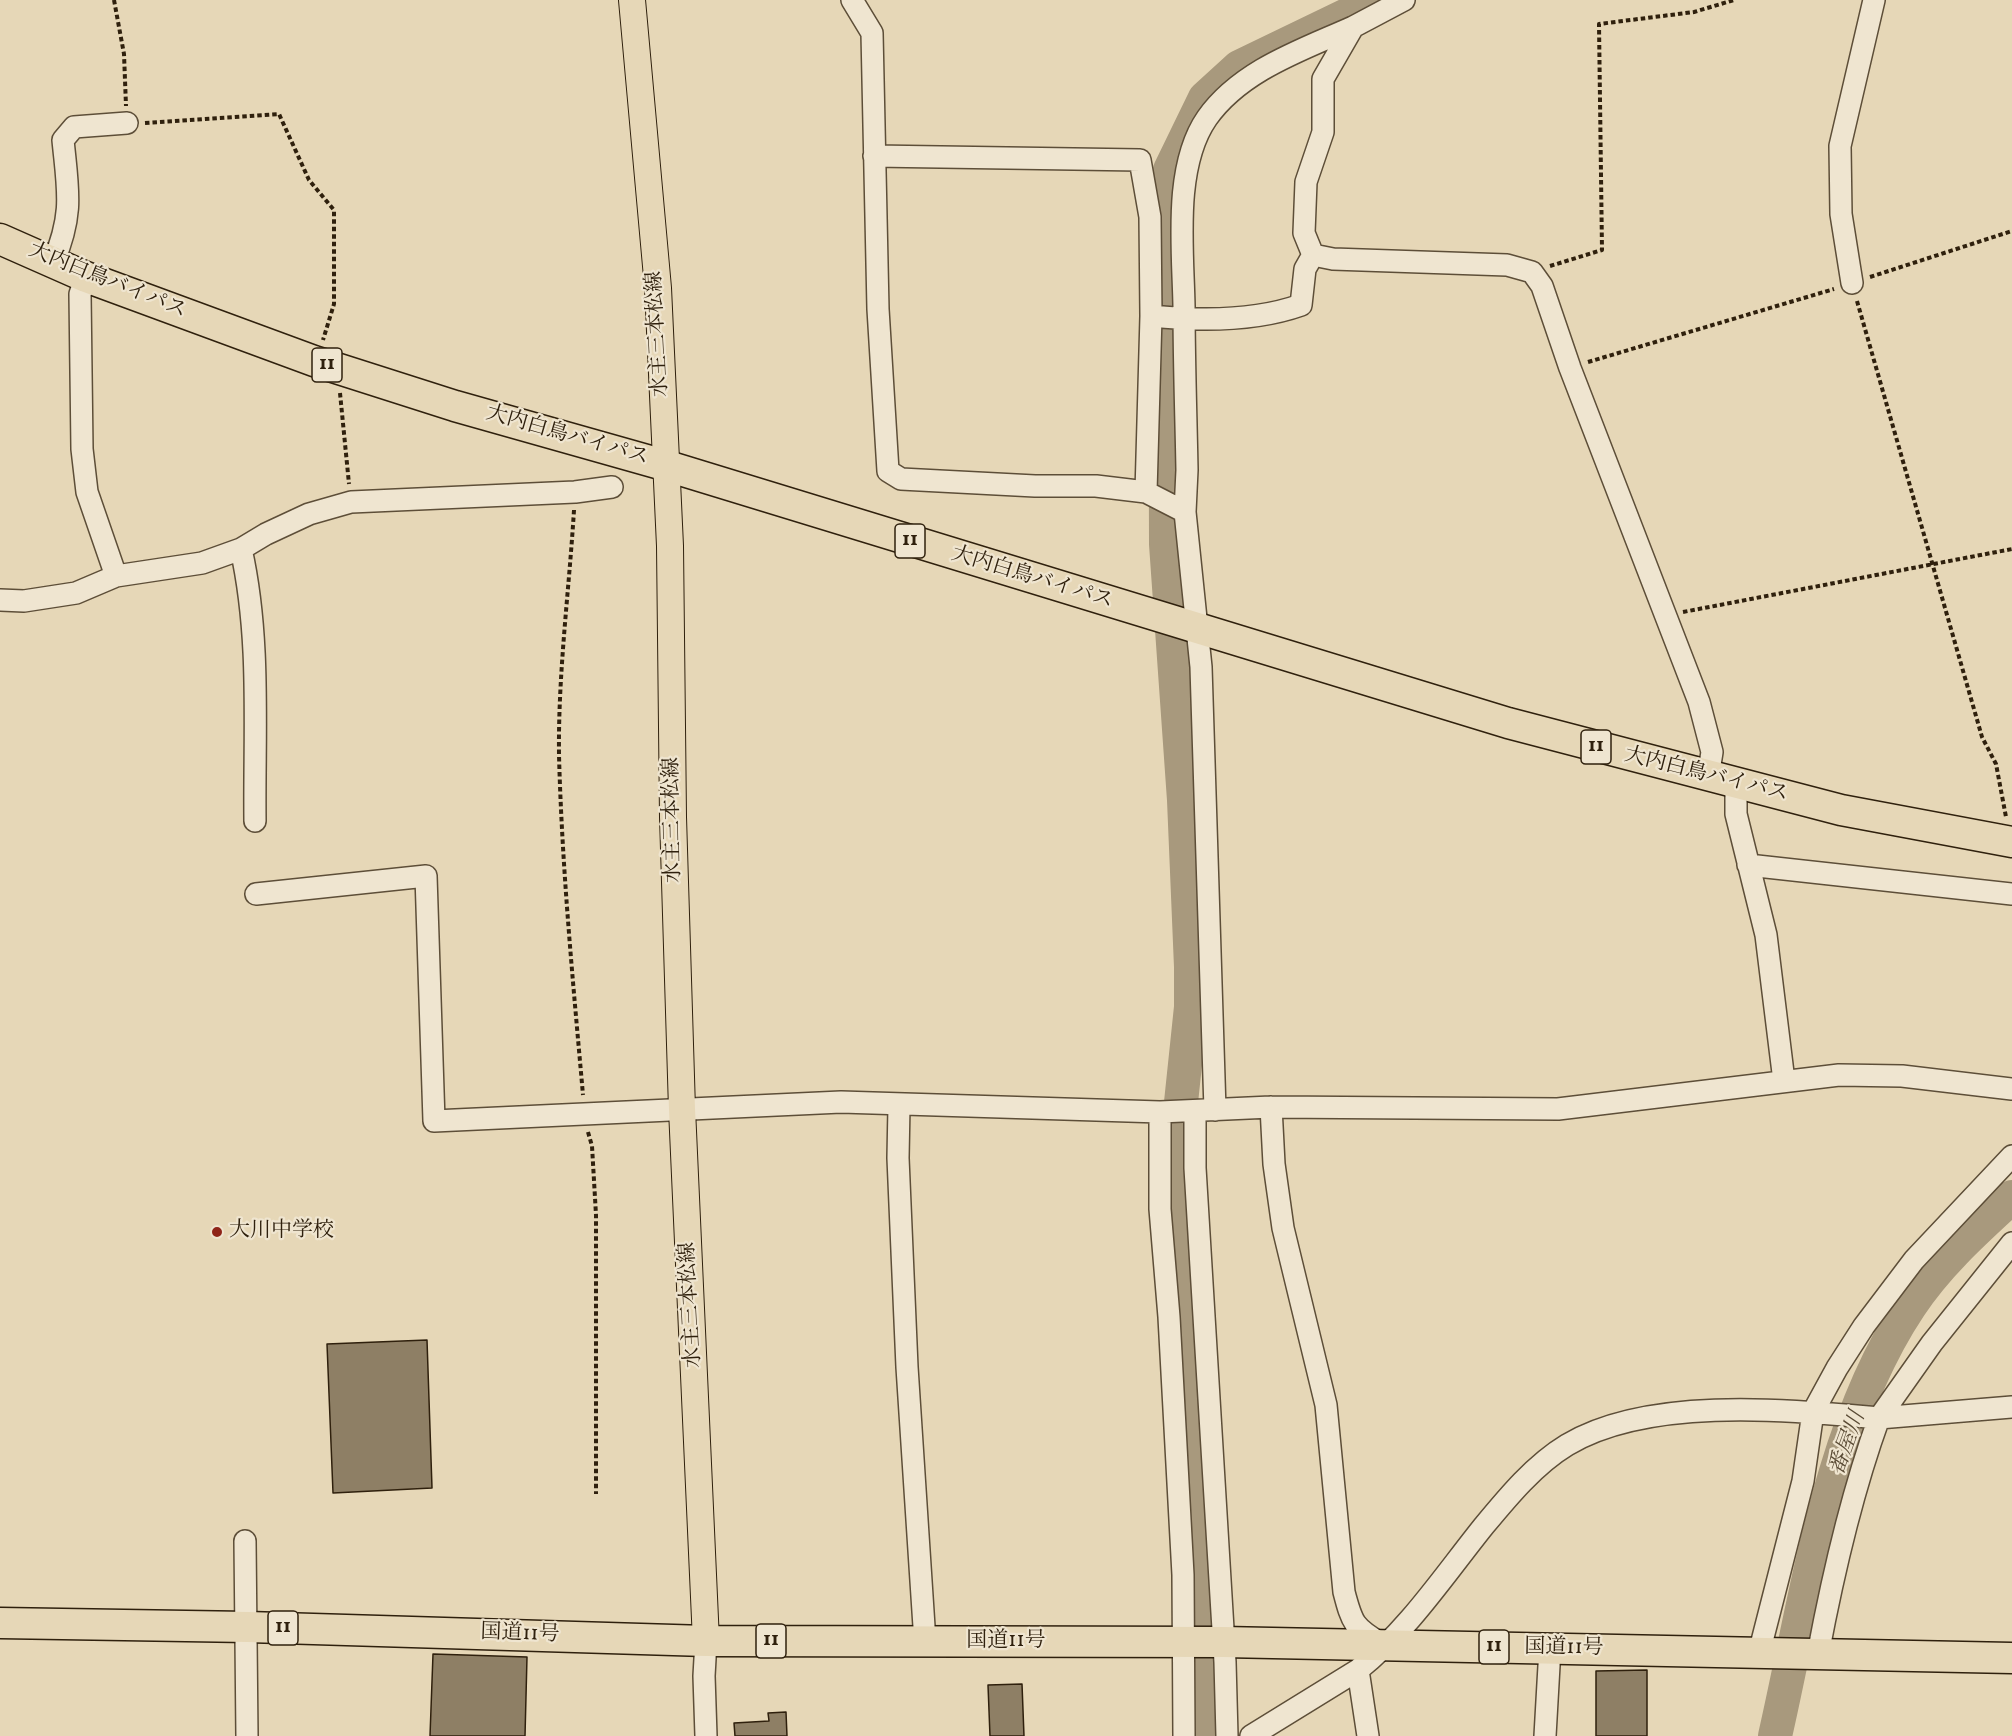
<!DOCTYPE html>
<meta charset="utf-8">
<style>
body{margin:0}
canvas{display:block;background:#e6d7b7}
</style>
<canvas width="2012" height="1736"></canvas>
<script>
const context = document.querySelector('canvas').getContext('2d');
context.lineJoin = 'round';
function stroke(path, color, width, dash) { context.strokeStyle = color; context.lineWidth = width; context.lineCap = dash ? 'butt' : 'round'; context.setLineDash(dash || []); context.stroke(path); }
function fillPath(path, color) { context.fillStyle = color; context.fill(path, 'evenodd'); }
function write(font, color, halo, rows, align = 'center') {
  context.font = font + ' Vollkorn,"Noto Serif JP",serif'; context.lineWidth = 4.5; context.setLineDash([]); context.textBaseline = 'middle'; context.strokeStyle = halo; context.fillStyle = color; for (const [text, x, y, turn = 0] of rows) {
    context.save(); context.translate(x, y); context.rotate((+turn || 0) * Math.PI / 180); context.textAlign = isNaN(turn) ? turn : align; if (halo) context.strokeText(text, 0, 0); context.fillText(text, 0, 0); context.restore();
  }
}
stroke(new Path2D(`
 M1206,1736L1202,1611L1178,1131L1191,1007V967L1184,800L1166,544L1165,215L1170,170L1205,98L1239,67L1378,0
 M1775,1736C1807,1596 1829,1427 1910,1306C1938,1264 1975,1231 2012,1197`), '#a8997d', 34);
const building = new Path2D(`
 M427,1340L432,1488L333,1493L327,1344Z
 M433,1654L527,1657L525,1736H430Z
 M1647,1670V1736H1596V1671Z
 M1022,1684L1024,1736H990L988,1685Z
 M786,1712L787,1736H735L734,1723L769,1721L768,1713Z`);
fillPath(building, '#8e7f65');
stroke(building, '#2f200d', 1.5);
const minor = new Path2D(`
 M852,0L872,33L878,309L888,471L901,479L1035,486H1096L1146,492L1185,512
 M874,156L1140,160L1150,217L1151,316L1146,492
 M1313,255L1333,259L1507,265L1532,272L1542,286L1570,368L1699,702L1712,752L1708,777
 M53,263C74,213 68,191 63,140L74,127L127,123
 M86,277L80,294L82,449L87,492L116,576
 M1852,283L1841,214L1840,146L1874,0
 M1151,316C1199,321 1256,321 1301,305L1305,269L1313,255L1304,233L1306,182L1323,132V79L1353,27L1404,0
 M241,549C261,638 254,731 255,821
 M0,600L24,601L76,593L116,576L202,563L241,549L266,534L309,514L351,502L575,492L612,487
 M1736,784V814L1766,935L1784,1081
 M1748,865L2012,894
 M256,894L426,876L434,1121L841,1102L1160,1112L1271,1107L1558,1109L1839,1075L1902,1076L2012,1089
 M899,1106L898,1158L907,1367L925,1642
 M1271,1107L1274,1164L1283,1228L1326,1405L1344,1592C1352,1623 1354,1628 1382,1644
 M1215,1110L1201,667L1185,512L1187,470C1186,416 1184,361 1184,306C1183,249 1173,167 1207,118C1241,70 1302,50 1353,27
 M1195,1111V1168L1225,1662L1227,1736
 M1160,1112V1209L1169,1317L1183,1575L1184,1736
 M245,1541L247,1736
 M706,1641L704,1676L706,1736
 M1759,1653L1803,1481L1813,1412L1837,1368L1864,1326L1914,1260L2012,1156
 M1818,1654C1833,1574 1851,1495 1879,1418L2012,1407
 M1358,1670L1368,1736
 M1251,1736L1358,1670C1408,1630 1443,1577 1483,1527C1507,1498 1534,1465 1567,1445C1649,1396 1788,1410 1879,1418L1932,1343L2012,1243
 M1545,1736L1550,1648`);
const major = new Path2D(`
 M632,0L658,288L670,546L673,817L682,1109L706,1641`);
const highway = new Path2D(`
 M0,239L86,277L314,361L455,406L664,465L1508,723L1841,810L2012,842
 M0,1623L248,1627L706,1641L1223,1642L2012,1658`);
stroke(minor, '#5d4e38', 24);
stroke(major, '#2f200d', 28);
stroke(highway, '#2f200d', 33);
stroke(new Path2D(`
 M114,0L124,54L126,106
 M145,123L279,114L309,180L334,210V304L323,340
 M1550,266L1602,250L1599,24L1694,12L1734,0
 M1870,277L2012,231
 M1857,301L1982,737L1996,764L2006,817
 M1588,362L1834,289
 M340,393L349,484
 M574,510C569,592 558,673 559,755C562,869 573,982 583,1095
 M1683,612L2012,549
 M588,1132L592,1146L596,1215V1494`), '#2f200d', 4, [4.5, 3]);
stroke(minor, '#efe5d0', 21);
stroke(major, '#e6d7b7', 26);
stroke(highway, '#e6d7b7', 30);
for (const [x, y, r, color] of [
 [217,1232,6,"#8f2418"]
]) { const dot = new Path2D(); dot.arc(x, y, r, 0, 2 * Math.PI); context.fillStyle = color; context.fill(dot); stroke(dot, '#efe5d0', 2); }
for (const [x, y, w] of [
 [327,365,30],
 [910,541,30],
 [1596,747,30],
 [283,1628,30],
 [771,1641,30],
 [1494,1647,30]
]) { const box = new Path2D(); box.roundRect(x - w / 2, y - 17, w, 34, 4.5); context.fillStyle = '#efe5d0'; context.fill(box); stroke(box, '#2f200d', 1.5); }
write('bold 20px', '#2f200d', null, [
 ["11",327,365],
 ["11",910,541],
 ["11",1596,747],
 ["11",283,1628],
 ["11",771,1641],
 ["11",1494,1647]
]);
write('21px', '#2f200d', '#efe5d0', [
 ["大内白鳥バイパス",107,282,22],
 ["水主三本松線",659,334,-93],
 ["大内白鳥バイパス",567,437,16],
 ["大内白鳥バイパス",1032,579,17],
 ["大内白鳥バイパス",1706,776,14],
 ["水主三本松線",674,820,-91],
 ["水主三本松線",692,1305,-93],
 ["国道11号",520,1635,2],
 ["国道11号",1006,1642],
 ["国道11号",1564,1649,1]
]);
write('21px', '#2f200d', '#efe5d0', [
 ["大川中学校",229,1232]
], 'left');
write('italic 22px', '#594a34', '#efe5d0', [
 ["番屋川",1849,1444,-70]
]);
</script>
